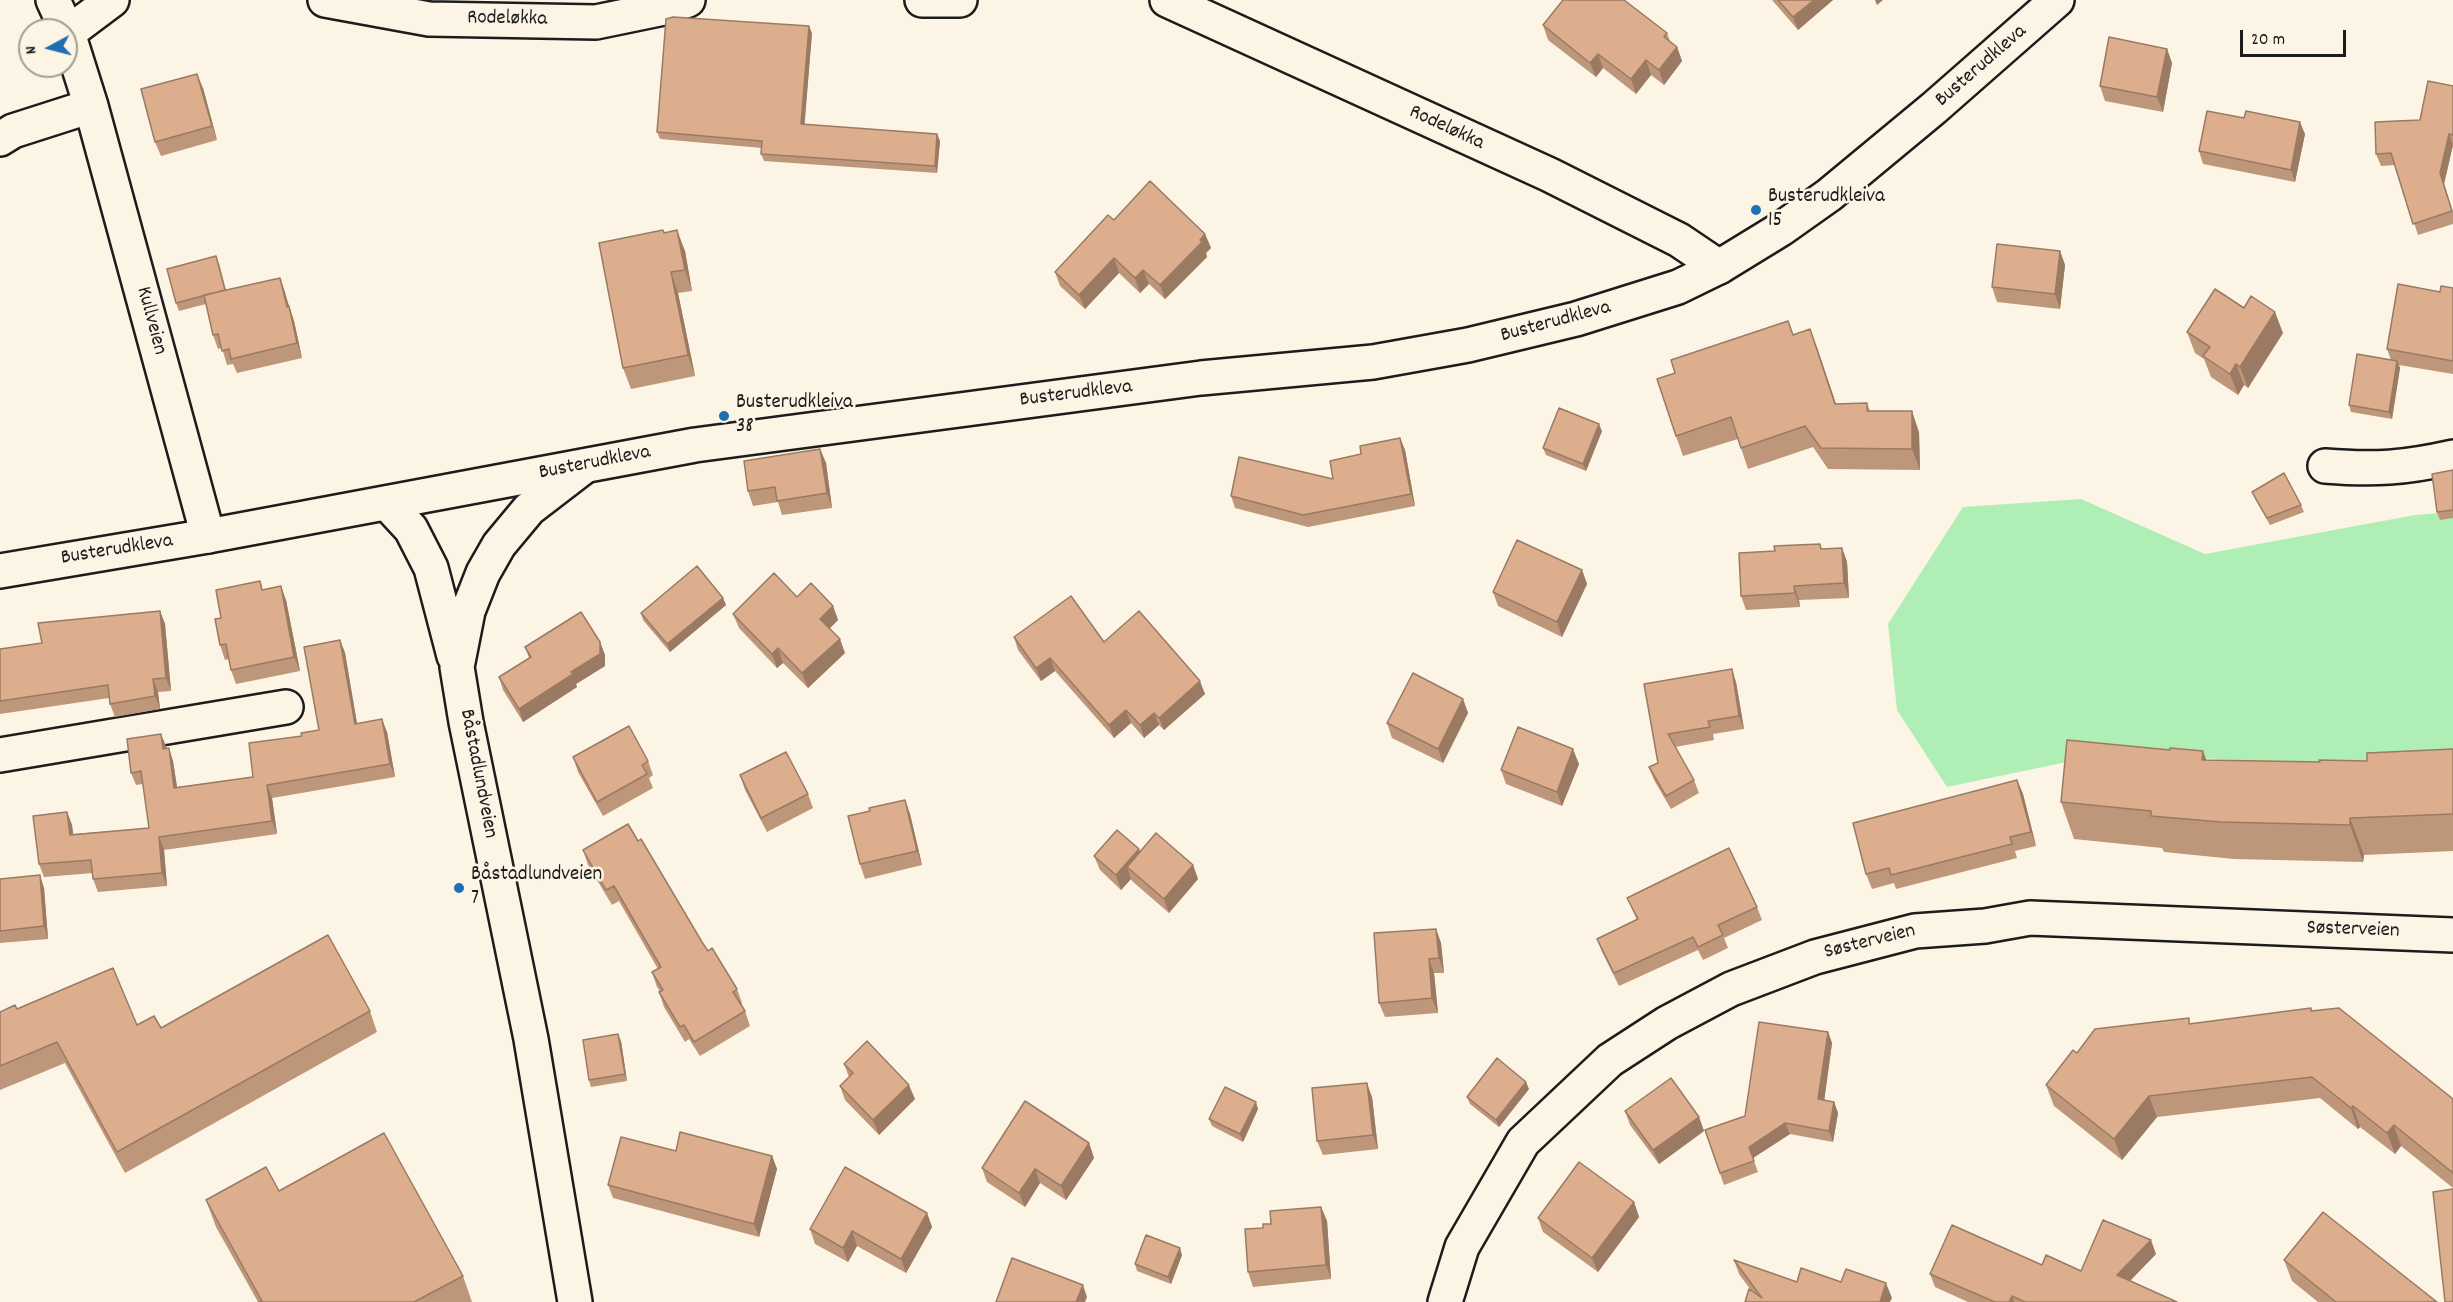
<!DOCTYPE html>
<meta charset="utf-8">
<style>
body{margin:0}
#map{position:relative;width:2453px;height:1302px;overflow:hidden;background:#fcf5e5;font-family:Dekko,sans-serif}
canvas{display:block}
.north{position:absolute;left:18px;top:18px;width:60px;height:60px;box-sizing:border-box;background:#fcf5e5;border:2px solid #a29e95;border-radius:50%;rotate:263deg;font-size:16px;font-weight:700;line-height:24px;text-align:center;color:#1c1c1c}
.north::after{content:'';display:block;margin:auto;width:21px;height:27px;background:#1f6fb2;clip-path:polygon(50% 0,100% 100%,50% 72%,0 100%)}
.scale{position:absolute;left:2240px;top:30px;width:106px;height:27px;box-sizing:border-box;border:3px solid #1c1c1c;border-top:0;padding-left:8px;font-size:18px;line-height:21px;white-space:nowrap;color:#1c1c1c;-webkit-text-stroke:4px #fcf5e5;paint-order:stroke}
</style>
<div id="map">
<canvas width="2453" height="1302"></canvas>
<div class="north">N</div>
<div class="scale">20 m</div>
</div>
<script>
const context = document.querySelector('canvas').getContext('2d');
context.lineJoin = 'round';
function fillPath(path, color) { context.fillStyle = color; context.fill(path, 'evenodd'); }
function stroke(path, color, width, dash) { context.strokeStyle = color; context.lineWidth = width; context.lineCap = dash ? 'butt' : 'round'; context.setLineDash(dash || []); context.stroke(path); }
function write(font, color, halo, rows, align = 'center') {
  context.font = font + ' Dekko,sans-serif'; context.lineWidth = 5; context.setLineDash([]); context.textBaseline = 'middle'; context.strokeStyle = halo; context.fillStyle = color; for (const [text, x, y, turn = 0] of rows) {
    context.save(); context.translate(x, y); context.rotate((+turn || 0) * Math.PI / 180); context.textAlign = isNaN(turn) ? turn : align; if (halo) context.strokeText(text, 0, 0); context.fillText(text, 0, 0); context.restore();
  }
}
fillPath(new Path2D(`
 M2081,499L2205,554L2415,515L2453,512V772L2110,753L1947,787L1897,710L1888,624L1963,507Z`), '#afeeb5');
const street = new Path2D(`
 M53,0L68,33L91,106L208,536
 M325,0L429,19L596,22L664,8L688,0
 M922,0H960
 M1167,0L1550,175L1679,240L1719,267
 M68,33L112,0
 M0,139L13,131L91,106
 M2325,466C2375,470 2404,468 2453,457
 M387,503L411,529L431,568L454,656
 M0,755L286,707
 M575,1302L531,1039L466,722L457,667L468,611L483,573L499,545L529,509L585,466
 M1445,1302L1462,1247L1523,1142L1610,1060L1667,1023L1731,989L1815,957L1915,931L1985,926L2030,918L2453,935`);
const secondary = new Path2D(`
 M0,571L208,536L695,445L1201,378L1373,362L1468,345L1576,319L1678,287L1719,267L1781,229L1829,195L1934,108L2057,0`);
stroke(street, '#1c1c1c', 38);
stroke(secondary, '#1c1c1c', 38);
stroke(street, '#fcf5e5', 33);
stroke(secondary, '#fcf5e5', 33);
fillPath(new Path2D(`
 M1772,0H1833L1798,30Z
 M1543,25L1667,33L1670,41L1677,47L1682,61L1664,85L1651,75L1636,94L1603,68L1596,77L1548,40Z
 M812,33L804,125L937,134L940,141L937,173L764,161L761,154L762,148L660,139L657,132Z
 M2167,49L2172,63L2163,112L2105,101L2100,86Z
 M2453,86V145L2444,184L2453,212V224L2418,235L2395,165L2381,166L2376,154L2420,120Z
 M203,88L217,140L161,156L155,142Z
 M2244,118L2305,134L2295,182L2203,164L2199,151Z
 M1114,220L1205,234L1211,248L1206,253L1207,257L1165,299L1149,284L1140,293L1119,273L1085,309L1060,286L1055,272Z
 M664,233L685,251L692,291L678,293L695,376L631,389L623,368Z
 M2060,251L2065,265L2060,309L1997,302L1992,287Z
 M219,263L226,290L280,278L294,321L302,358L237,373L233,364L227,365L222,348L218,349L213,335L206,304L179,311L176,303Z
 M2453,288V374L2399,365L2400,368L2392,419L2351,412L2349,405L2391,360L2387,349L2440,292Z
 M1810,329L1836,404L1867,403L1870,411L1919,432L1920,470L1828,469L1813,447L1748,469L1738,439L1683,456L1676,436L1793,335Z
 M2187,332L2283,333L2248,388L2244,385L2238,395L2211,377L2204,359L2195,353Z
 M1602,431L1586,471L1546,455L1543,448Z
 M1400,438L1405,450L1415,506L1308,527L1235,508L1231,496L1333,479L1361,454Z
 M820,449L826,463L832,508L782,515L778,502L753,506L748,491Z
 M2453,470V518L2440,520L2437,512Z
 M2252,492L2301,505L2304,512L2270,525L2255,499Z
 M1842,548L1847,562L1849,598L1799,600L1800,607L1746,610L1741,596L1822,549Z
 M1582,570L1587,584L1562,637L1498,606L1493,592Z
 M263,590L286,600L300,671L236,684L231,670L229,659L225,660L220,645L221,618Z
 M797,597L833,606L838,620L830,628L845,653L808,688L783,663L777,668L739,628L733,614Z
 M723,598L726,605L670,652L643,620L641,613Z
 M160,611L165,624L171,691L158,692L160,709L115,717L110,704L109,698L0,714V649L42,643Z
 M1014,637L1104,642L1205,694L1164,730L1159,725L1144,738L1131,723L1114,738L1055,671L1041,681L1018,650Z
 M340,640L345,653L357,723L387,732L395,777L272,798L277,834L164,850L167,886L98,892L93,879V873L44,877L39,864L67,812L72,825L73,834L149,828L143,784L136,785L131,773L166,746V749L173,761L177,787L253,777L302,736L319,730Z
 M600,642L605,655V666L576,684L577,687L523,722L503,690L499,677L529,658L525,647Z
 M1736,682L1744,729L1713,734L1714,740L1675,747L1694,780L1699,793L1671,809L1654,780L1649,767L1658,763L1644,684Z
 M1463,699L1468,713L1443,763L1392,738L1387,723Z
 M2453,749V851L2364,855L2363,862L2234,859L2164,852L2162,848L2074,839L2061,802L2206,760L2320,762L2367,761Z
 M573,757L648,761L653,775L649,778L653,788L603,816L578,772Z
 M1579,764L1562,806L1506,784L1501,770Z
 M740,775L808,794L813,808L767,832L745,790Z
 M2017,780L2023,794L2036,846L2015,851L2017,858L1896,889L1894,883L1872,889L1866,874Z
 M905,800L910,814L922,865L865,879L860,864L870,811Z
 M638,841L702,942L737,989L742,1003L741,1005L745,1011L750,1026L700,1056L689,1039L685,1042L664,1007L659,992L660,991L657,987L652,972L658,969L619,901L612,905L588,865L583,850Z
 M1139,849L1140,852L1193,865L1198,879L1169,913L1132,881L1131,879L1121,890L1100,870L1094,856Z
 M0,879L44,888L48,939L0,943Z
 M1627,898L1757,907L1762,920L1724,938L1728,948L1703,960L1698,950L1619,986L1602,952L1597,939L1637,920Z
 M1436,929L1441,943L1444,973H1434L1438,1013L1385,1017L1379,1003Z
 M2311,1008L2312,1011L2453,1099V1188L2401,1146L2395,1154L2360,1127L2358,1129L2320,1098L2157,1117L2122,1160L2054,1106L2046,1085L2191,1024Z
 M17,1009L161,1028L370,1011L377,1032L125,1173L65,1063L0,1090V1012Z
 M1828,1032L1832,1043L1824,1100L1834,1102L1838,1113L1833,1142L1790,1134L1753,1158L1758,1172L1724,1185L1705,1130L1745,1116Z
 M621,1041L627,1081L591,1087L589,1080Z
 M844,1064L915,1099L879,1135L845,1100L840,1086L849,1077Z
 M1529,1089L1499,1127L1470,1104L1467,1097Z
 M1372,1097L1378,1149L1323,1155L1317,1141Z
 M1258,1109L1243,1142L1212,1126L1209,1119Z
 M1625,1111L1699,1117L1704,1131L1659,1164L1630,1125Z
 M1089,1143L1094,1158L1066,1200L1040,1183L1025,1207L987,1182L982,1168Z
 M772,1156L777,1169L759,1237L613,1198L608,1185Z
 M279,1191L463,1276L472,1302H258L216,1227L206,1200Z
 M1634,1202L1639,1217L1598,1272L1543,1232L1538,1218Z
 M1321,1207L1327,1221L1331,1279L1253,1287L1248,1272L1271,1224Z
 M927,1213L932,1227L906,1273L857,1246L848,1262L815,1244L810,1229Z
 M2156,1254L2130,1281L2177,1302H1968L1935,1287L1930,1274L2042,1265L2081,1271Z
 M1182,1255L1171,1284L1137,1271L1135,1264Z
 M1734,1260L1797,1282H1841L1892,1298L1745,1302L1750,1289L1739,1274Z
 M2284,1260L2437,1302H2318L2292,1281Z`), '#be967a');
fillPath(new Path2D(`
 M1814,0H1833L1798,30L1793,17Z
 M1875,0H1883L1877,5Z
 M809,26L812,33L804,132L801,124Z
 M1677,47L1682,61L1664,85L1659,70Z
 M2167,49L2172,63L2163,112L2157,97Z
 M1598,54L1603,68L1596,77L1590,63Z
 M1646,60L1651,75L1636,94L1631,79Z
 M197,74L203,88L217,140L212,126Z
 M2300,122L2305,134L2295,182L2291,170Z
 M937,134L940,141L937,173L935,166Z
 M2449,134L2453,145L2444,184L2453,213L2440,173Z
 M677,230L685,251L692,291L685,270Z
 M1205,234L1211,248L1206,253L1207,257L1165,299L1160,285Z
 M2060,251L2065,265L2060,309L2055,294Z
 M1114,258L1119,273L1085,309L1079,295Z
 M1143,270L1149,284L1140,293L1135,278Z
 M671,272L678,293L695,376L688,355Z
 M280,278L285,292L290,311L289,306L294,321L302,358L297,343Z
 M2275,312L2283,333L2248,388L2240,367Z
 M1810,329L1818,350L1843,425L1835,404Z
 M2397,361L2400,368L2392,419L2389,412Z
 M2236,364L2244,385L2238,395L2230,374Z
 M1912,411L1919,432L1920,470L1912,449Z
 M1599,424L1602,431L1586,471L1583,464Z
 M1400,438L1405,450L1415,506L1411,494Z
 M820,449L826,463L832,508L827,493Z
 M1842,548L1847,562L1849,598L1844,583Z
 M1582,570L1587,584L1562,637L1557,622Z
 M281,586L286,600L300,671L294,657Z
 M1794,586L1799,600L1800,607L1795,593Z
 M723,598L726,605L670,652L667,644Z
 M833,606L838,620L825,633L820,619Z
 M160,611L165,624L171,691L166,678Z
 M840,639L845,653L808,688L802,673Z
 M340,640L345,653L359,736L355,724Z
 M600,642L605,655V666L576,684L577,687L523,722L519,709L571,672Z
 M778,648L783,663L777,668L772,654Z
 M1050,658L1055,671L1041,681L1036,668Z
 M1732,669L1736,682L1744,729L1739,716Z
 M153,679L158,692L160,709L155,696Z
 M1200,681L1205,694L1164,730L1159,718Z
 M1463,699L1468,713L1443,763L1438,749Z
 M1126,710L1131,723L1114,738L1109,725Z
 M1154,713L1159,725L1144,738L1140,725Z
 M382,719L387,732L395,777L390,764Z
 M161,734L166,746L168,762L163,749Z
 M169,748L173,761L179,800L174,788Z
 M1573,749L1579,764L1562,806L1557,792Z
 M2203,751L2217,788L2202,760Z
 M2017,780L2023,794L2036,846L2031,832Z
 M267,785L272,798L277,834L272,821Z
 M905,800L910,814L922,865L917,851Z
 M67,812L72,825L75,847L70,835Z
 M2350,818L2364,855L2363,862L2350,825Z
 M159,837L164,850L167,886L162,873Z
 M1139,849L1144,864L1127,867L1131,879L1121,890L1116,875Z
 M1193,865L1198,879L1169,913L1164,899Z
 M40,875L44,888L48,939L44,926Z
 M1436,929L1441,943L1444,973L1439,958Z
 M1429,959L1434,973L1438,1013L1432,998Z
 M1828,1032L1832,1043L1823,1110L1818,1099Z
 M618,1034L621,1041L627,1081L625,1074Z
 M1526,1082L1529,1089L1499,1127L1496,1120Z
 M1367,1083L1372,1097L1378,1149L1373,1135Z
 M909,1085L915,1099L879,1135L873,1120Z
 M2149,1096L2157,1117L2122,1160L2114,1139Z
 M1256,1102L1258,1109L1243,1142L1240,1134Z
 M1834,1102L1838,1113L1833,1142L1829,1131Z
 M2353,1106L2360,1127L2358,1129L2351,1108Z
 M1699,1117L1704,1131L1659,1164L1653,1150Z
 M1785,1123L1790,1134L1753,1158L1749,1147Z
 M2394,1125L2401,1146L2395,1154L2387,1133Z
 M1089,1143L1094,1158L1066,1200L1061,1186Z
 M772,1156L777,1169L759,1237L754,1224Z
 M1035,1169L1040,1183L1025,1207L1019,1193Z
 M1634,1202L1639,1217L1598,1272L1592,1258Z
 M1321,1207L1327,1221L1331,1279L1326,1265Z
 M927,1213L932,1227L906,1273L901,1259Z
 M852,1231L857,1246L848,1262L843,1248Z
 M2151,1240L2156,1254L2122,1289L2117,1275Z
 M1180,1248L1182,1255L1171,1284L1168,1277Z
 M1886,1283L1892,1298L1890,1302H1880Z
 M1083,1285L1087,1297L1085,1302H1076Z
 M2012,1296L2014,1302H2009Z`), '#9b7a63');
const building = new Path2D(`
 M1563,0H1624L1667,33L1664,37L1677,47L1659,70L1646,60L1631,79L1598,54L1590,63L1543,25Z
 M1778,0H1814L1793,17Z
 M673,17L809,26L801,124L937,134L935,166L761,154L762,141L657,132L666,19Z
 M2109,37L2167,49L2157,97L2100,86Z
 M197,74L212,126L155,142L141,89Z
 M2428,81L2453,86V135L2449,134L2440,173L2452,211L2413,224L2391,153L2376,154L2375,122L2420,120Z
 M2207,111L2244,118L2246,111L2300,122L2291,170L2199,151Z
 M1150,181L1205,234L1200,240L1202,242L1160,285L1143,270L1135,278L1114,258L1079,295L1055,272L1108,215L1114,220Z
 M663,230L664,233L677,230L685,270L671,272L688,355L623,368L599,243Z
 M1997,244L2060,251L2055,294L1992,287Z
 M216,256L225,290L176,303L167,269Z
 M280,278L287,307L289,306L297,343L231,359L229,349L222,351L218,334L213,335L204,295Z
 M2398,284L2440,292L2441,286L2453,288V361L2387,349Z
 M2215,289L2244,308L2251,296L2275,312L2240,367L2236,364L2230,374L2203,356L2210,347L2187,332Z
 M1788,321L1793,335L1810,329L1835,404L1867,403V411H1912V449L1821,448L1805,426L1741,448L1731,417L1676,436L1657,379L1675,373L1671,360Z
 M2357,354L2397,361L2389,412L2349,405Z
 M1559,408L1599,424L1583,464L1543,448Z
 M1400,438L1411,494L1303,515L1231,496L1239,457L1333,479L1330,461L1361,454L1360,446Z
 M820,449L827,493L777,501L775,487L748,491L744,461Z
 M2453,470V510L2437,512L2432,474Z
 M2284,473L2301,505L2267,518L2252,492Z
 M1517,540L1582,570L1557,622L1493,592Z
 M1820,544L1821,549L1842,548L1844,583L1794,586L1795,593L1741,596L1739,553L1775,551L1774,546Z
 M697,566L723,598L667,644L641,613Z
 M774,573L797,597L811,583L833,606L820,619L840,639L802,673L778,648L772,654L733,614Z
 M260,581L262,590L281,586L294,657L231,670L226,644L220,645L215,619L221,618L216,590Z
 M1071,596L1104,642L1139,611L1200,681L1159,718L1154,713L1140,725L1126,710L1109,725L1050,658L1036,668L1014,637Z
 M160,611L166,678L153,679L155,696L110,704L108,685L0,701V649L42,643L38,623Z
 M581,612L600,642V654L571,672L573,674L519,709L499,677L531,657L525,647Z
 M340,640L355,724L382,719L390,764L267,785L272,821L159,837L162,873L93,879L91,860L39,864L33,816L67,812L70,835L149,828L141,771L131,773L127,739L161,734L163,749L169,748L174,788L253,777L249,743L302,736L301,733L319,730L304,647Z
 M1732,669L1739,716L1708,721L1710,727L1668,734L1694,780L1666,796L1649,767L1658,763L1644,684Z
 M1413,673L1463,699L1438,749L1387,723Z
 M629,726L648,761L642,765L647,774L597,802L573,757Z
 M1518,727L1573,749L1557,792L1501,770Z
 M2067,740L2170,750V748L2203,751L2202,760L2320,762L2319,760L2367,761V753L2453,749V814L2350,818V825L2221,822L2151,816V811L2061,802Z
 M786,752L808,794L761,818L740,775Z
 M2017,780L2031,832L2010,837L2012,844L1891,875L1889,868L1866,874L1853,823Z
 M905,800L917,851L860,864L848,816L870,811L869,808Z
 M628,824L638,841L641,839L702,942L708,951L712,948L737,989L733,992L745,1011L694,1042L684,1025L680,1027L659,992L663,990L652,972L661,967L614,886L606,890L583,850Z
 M1117,830L1139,849L1116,875L1094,856Z
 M1156,833L1193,865L1164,899L1127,867Z
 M1729,848L1757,907L1718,925L1723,935L1698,947L1693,937L1614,973L1597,939L1638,919L1627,898Z
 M40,875L44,926L0,931V879Z
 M1436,929L1439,958L1429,959L1432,998L1379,1003L1374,933Z
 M328,935L370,1011L117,1152L57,1042L0,1066V1012L15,1005L17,1009L113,968L137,1025L154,1016L161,1028Z
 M2311,1008V1011L2339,1008L2453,1099V1173L2394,1125L2387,1133L2353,1106L2351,1108L2312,1077L2149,1096L2114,1139L2046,1085L2073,1050L2077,1053L2095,1029L2189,1018V1024Z
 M1759,1022L1828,1032L1818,1099L1834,1102L1829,1131L1785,1123L1749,1147L1754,1161L1720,1173L1705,1130L1745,1116Z
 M618,1034L625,1074L589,1080L583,1040Z
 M867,1041L909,1085L873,1120L840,1086L853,1073L844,1064Z
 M1497,1058L1526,1082L1496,1120L1467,1097Z
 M1671,1078L1699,1117L1653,1150L1625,1111Z
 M1367,1083L1373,1135L1317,1141L1312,1088Z
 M1225,1087L1256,1102L1240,1134L1209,1119Z
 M1025,1101L1089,1143L1061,1186L1035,1169L1019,1193L982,1168Z
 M680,1132L772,1156L754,1224L608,1185L621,1137L676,1151Z
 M384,1133L463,1276L414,1302H259L262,1301L206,1200L266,1167L279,1191Z
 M1579,1162L1634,1202L1592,1258L1538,1218Z
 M845,1167L927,1213L901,1259L852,1231L843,1248L810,1229Z
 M2453,1189V1302H2445L2433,1192Z
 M1321,1207L1326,1265L1248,1272L1245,1229L1263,1228V1224H1271L1270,1211Z
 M2323,1212L2437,1302H2336L2284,1260Z
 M2103,1220L2151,1240L2117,1275L2177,1302H2025L2012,1296L2009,1302H1995L1930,1274L1952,1225L2042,1265L2046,1255L2081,1271Z
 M1146,1235L1180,1248L1168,1277L1135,1264Z
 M1012,1258L1083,1285L1076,1302H996Z
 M1734,1260L1797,1282L1801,1268L1841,1282L1846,1269L1886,1283L1880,1302H1745L1749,1289L1762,1298Z`);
fillPath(building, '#ddae8e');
stroke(building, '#9b7a63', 1.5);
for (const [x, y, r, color] of [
 [1756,210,6,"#1f6fb2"],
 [724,416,6,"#1f6fb2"],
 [459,888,6,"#1f6fb2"]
]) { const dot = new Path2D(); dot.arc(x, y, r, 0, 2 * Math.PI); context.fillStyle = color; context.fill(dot); stroke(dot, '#fcf5e5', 2); }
write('21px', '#1c1c1c', '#fcf5e5', [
 ["Rodeløkka",507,20,1],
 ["Busterudkleva",1982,67,-41],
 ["Rodeløkka",1446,129,25],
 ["Kullveien",150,321,75],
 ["Busterudkleva",1556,323,-15],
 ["Busterudkleva",1076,395,-7],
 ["Busterudkleva",595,464,-11],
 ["Busterudkleva",117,551,-9],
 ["Båstadlundveien",477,774,79],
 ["Søsterveien",2353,931,2],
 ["Søsterveien",1870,943,-14]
]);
write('21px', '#1c1c1c', '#fcf5e5', [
 ["Busterudkleiva",1768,198],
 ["15",1768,222],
 ["Busterudkleiva",736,404],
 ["38",736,428],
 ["Båstadlundveien",471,876],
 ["7",471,900]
], 'left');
</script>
